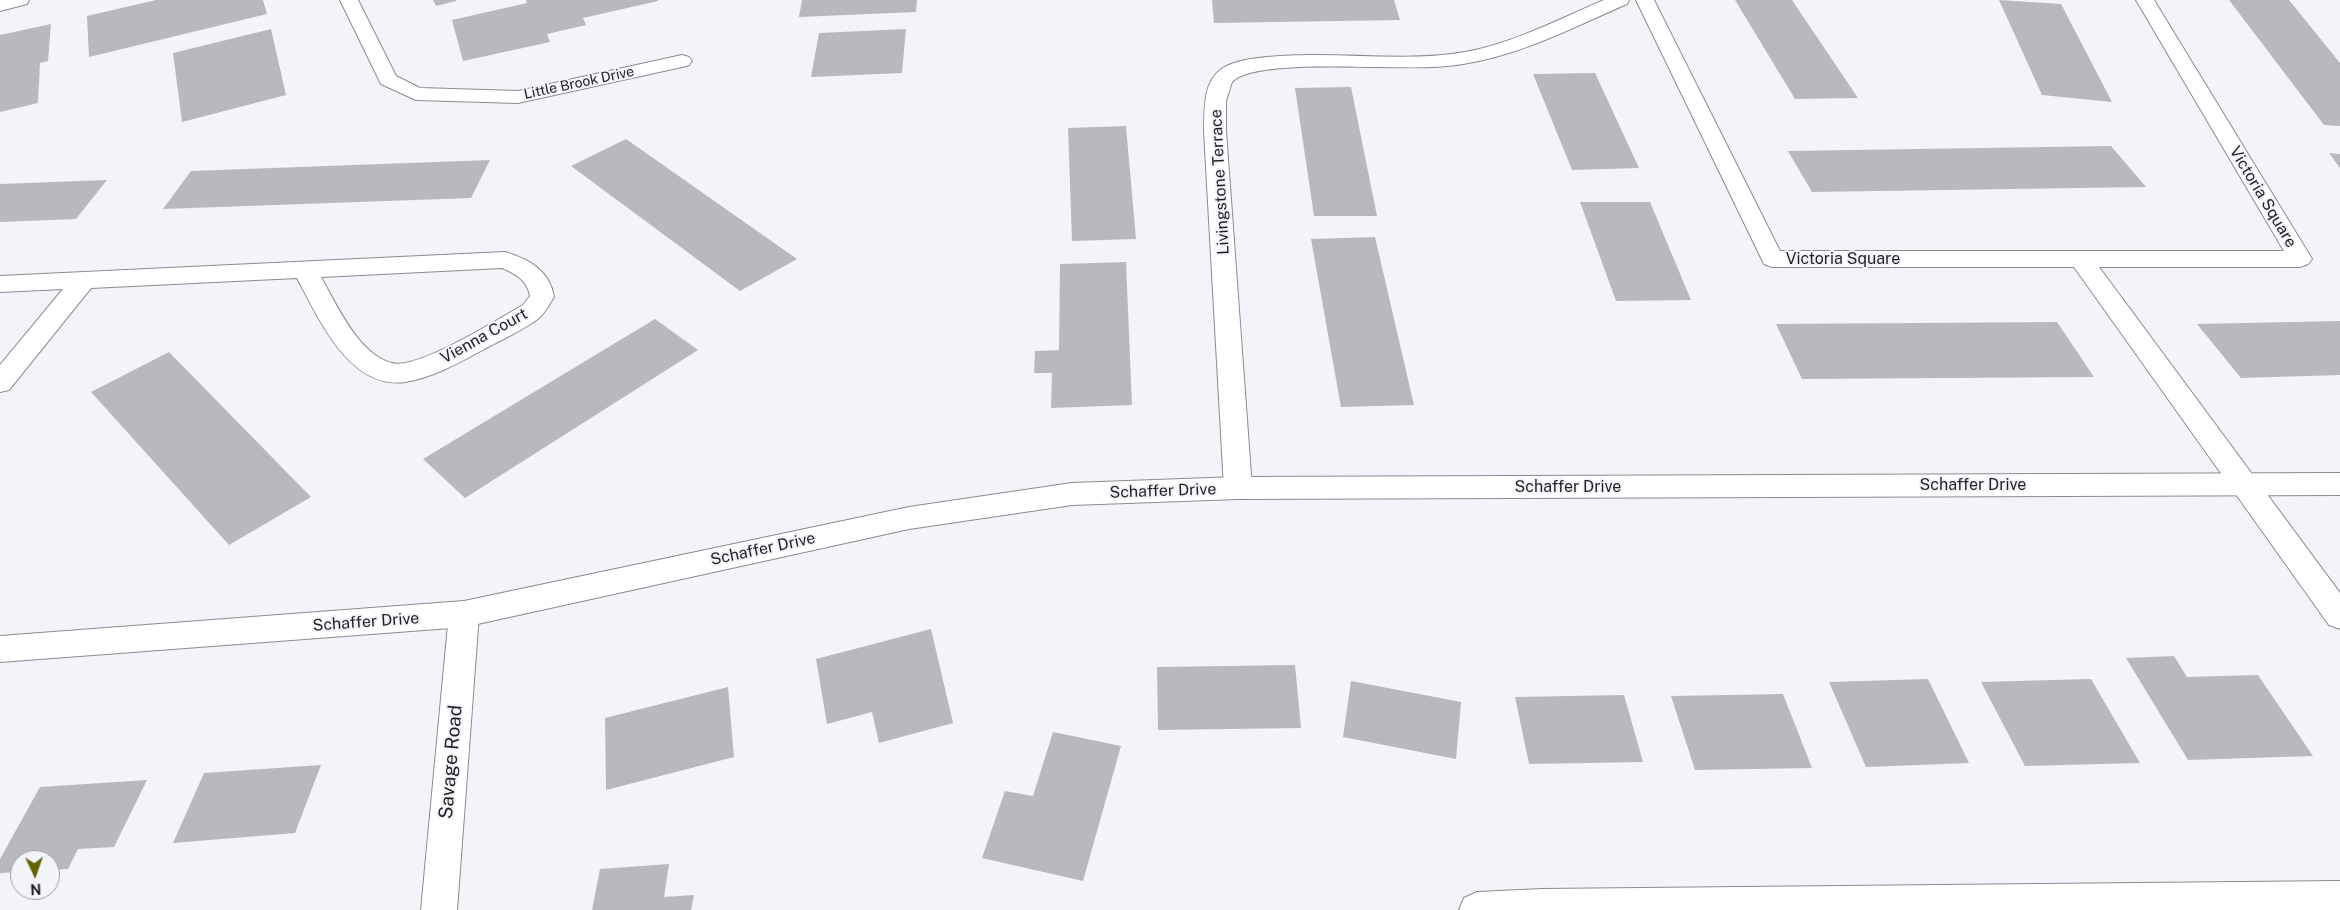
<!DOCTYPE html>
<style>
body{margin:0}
#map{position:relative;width:2340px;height:910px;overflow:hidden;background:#f3f4f9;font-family:"Public Sans",sans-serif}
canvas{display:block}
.north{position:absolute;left:10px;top:850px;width:50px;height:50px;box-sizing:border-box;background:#f3f4f9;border:1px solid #9e9fa3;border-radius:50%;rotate:177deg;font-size:14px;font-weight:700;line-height:20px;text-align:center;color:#1f1f21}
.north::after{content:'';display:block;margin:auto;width:18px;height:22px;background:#656500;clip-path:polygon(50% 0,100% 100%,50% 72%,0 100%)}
</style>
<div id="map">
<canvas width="2340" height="910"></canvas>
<div class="north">N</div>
</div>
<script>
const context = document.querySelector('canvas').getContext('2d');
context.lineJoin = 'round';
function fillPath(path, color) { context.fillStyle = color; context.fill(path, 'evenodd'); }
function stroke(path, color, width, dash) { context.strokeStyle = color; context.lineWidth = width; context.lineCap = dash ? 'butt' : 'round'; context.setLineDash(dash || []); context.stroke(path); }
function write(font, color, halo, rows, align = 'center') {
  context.font = font + ' "Public Sans",sans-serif'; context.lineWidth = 4; context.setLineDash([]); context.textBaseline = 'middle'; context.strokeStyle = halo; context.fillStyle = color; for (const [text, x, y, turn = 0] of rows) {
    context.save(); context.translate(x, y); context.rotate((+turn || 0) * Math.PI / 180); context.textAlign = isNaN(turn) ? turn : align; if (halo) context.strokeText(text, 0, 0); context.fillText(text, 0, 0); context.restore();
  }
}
fillPath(new Path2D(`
 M156,0H263L267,14L89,57L87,16Z
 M433,0H456V1L436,6Z
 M526,0H658V1L583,18L586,25L547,34L550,42L463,61L452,20L527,3Z
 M802,0H917L916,12L799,17Z
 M1212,0H1394L1400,20L1214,23Z
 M1735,0H1792L1858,98L1795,99Z
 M1999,0L2061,4L2112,102L2042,95Z
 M2229,0H2289L2340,63V126L2324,125Z
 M51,24L48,61L40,63L38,103L0,112V35Z
 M271,29L286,95L182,122L173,53Z
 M906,29L902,73L811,77L819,33Z
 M1595,73L1639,168L1572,170L1533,74Z
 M1351,87L1377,216H1314L1295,88Z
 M1126,126L1136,239L1072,241L1068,128Z
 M626,139L797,259L740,291L571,166Z
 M2111,146L2146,187L1812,192L1788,151Z
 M2329,153L2340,154V168Z
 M490,160L471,198L163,209L191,171Z
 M107,180L76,219L0,222V184Z
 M1580,202H1650L1691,300L1616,301Z
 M1375,237L1414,405L1341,407L1311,239Z
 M1126,262L1132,405L1051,408L1052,373H1034L1035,351L1059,350L1060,264Z
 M655,319L698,350L465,498L423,459Z
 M2340,321V375L2241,378L2197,324Z
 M2057,322L2094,377L1802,379L1776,324Z
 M169,352L311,497L229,545L91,392Z
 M931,629L953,723L879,743L872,712L827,724L816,659Z
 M2174,656L2187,677L2258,675L2313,756L2188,760L2126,658Z
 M1295,665L1301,728L1158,730L1157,667Z
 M1928,679L1969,763L1866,767L1829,682Z
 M2091,679L2140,763L2025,766L1981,682Z
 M1351,681L1461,702L1456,759L1343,737Z
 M728,687L734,757L606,790L605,718Z
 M1783,694L1812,768L1695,770L1671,696Z
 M1624,695L1643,762L1529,764L1515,697Z
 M1053,732L1121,746L1083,881L982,858L1005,791L1033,796Z
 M321,765L295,833L173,843L204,773Z
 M147,780L114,847L78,849L68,869L50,870V860H20V872L0,873V859L40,787Z
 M669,864L664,897L694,895L691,910H592L600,869Z`), '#b8b9be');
const street = new Path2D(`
 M0,0H29L27,4L0,11Z
 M340,0H358L396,76L420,88L518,91L682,55L689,57L692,61L689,65L682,67L518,103L416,100L381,84Z
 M1604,0H1629L1627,4C1574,27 1521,55 1463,64C1434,69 1403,67 1373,67C1344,67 1250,62 1232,82L1226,101V131L1252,488L1248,496L1238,499L1228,496L1224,488L1204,131C1205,111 1202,85 1220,70C1238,56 1283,56 1306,55C1357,54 1415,61 1465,52C1514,43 1559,19 1604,0Z
 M1636,0H1654L1780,251H2284L2136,0H2154L2312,259L2308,264L2300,267H2099L2340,593V629L2329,625L2074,267H1772L1764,264Z
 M505,252C529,259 550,271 554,297C550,303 546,311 541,316C532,326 493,344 479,352C457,364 431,378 405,382C349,390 318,317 297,278L91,288L9,390L0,392V365L63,289L0,292V276ZM502,268C516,274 527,280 530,296L523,305C498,319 418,370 392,363C359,355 336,304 321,277Z
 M464,601L475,605L479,614L457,910H421L449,614L453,605Z
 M2340,881V910H1459L1464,898L1477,892L1542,889Z`);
const secondary = new Path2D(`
 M2340,473V495L1238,499L1072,505L909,529L464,627L0,662V636L464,601L909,507L1072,483L1238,477Z`);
stroke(street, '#8a8b90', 2);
stroke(secondary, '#8a8b90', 2);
fillPath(street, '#fff');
fillPath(secondary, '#fff');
write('14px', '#1f1f21', '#f3f4f9', [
 ["Little Brook Drive",579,83,-12]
]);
write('16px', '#1f1f21', '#f3f4f9', [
 ["Livingstone Terrace",1220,182,-93],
 ["Victoria Square",2263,197,59],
 ["Victoria Square",1843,259],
 ["Vienna Court",484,336,-29],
 ["Schaffer Drive",1973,485],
 ["Schaffer Drive",1568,487],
 ["Schaffer Drive",1163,491,-2],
 ["Schaffer Drive",763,549,-12],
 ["Schaffer Drive",366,622,-4]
]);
write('19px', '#1f1f21', '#f3f4f9', [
 ["Savage Road",451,762,-85]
]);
</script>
